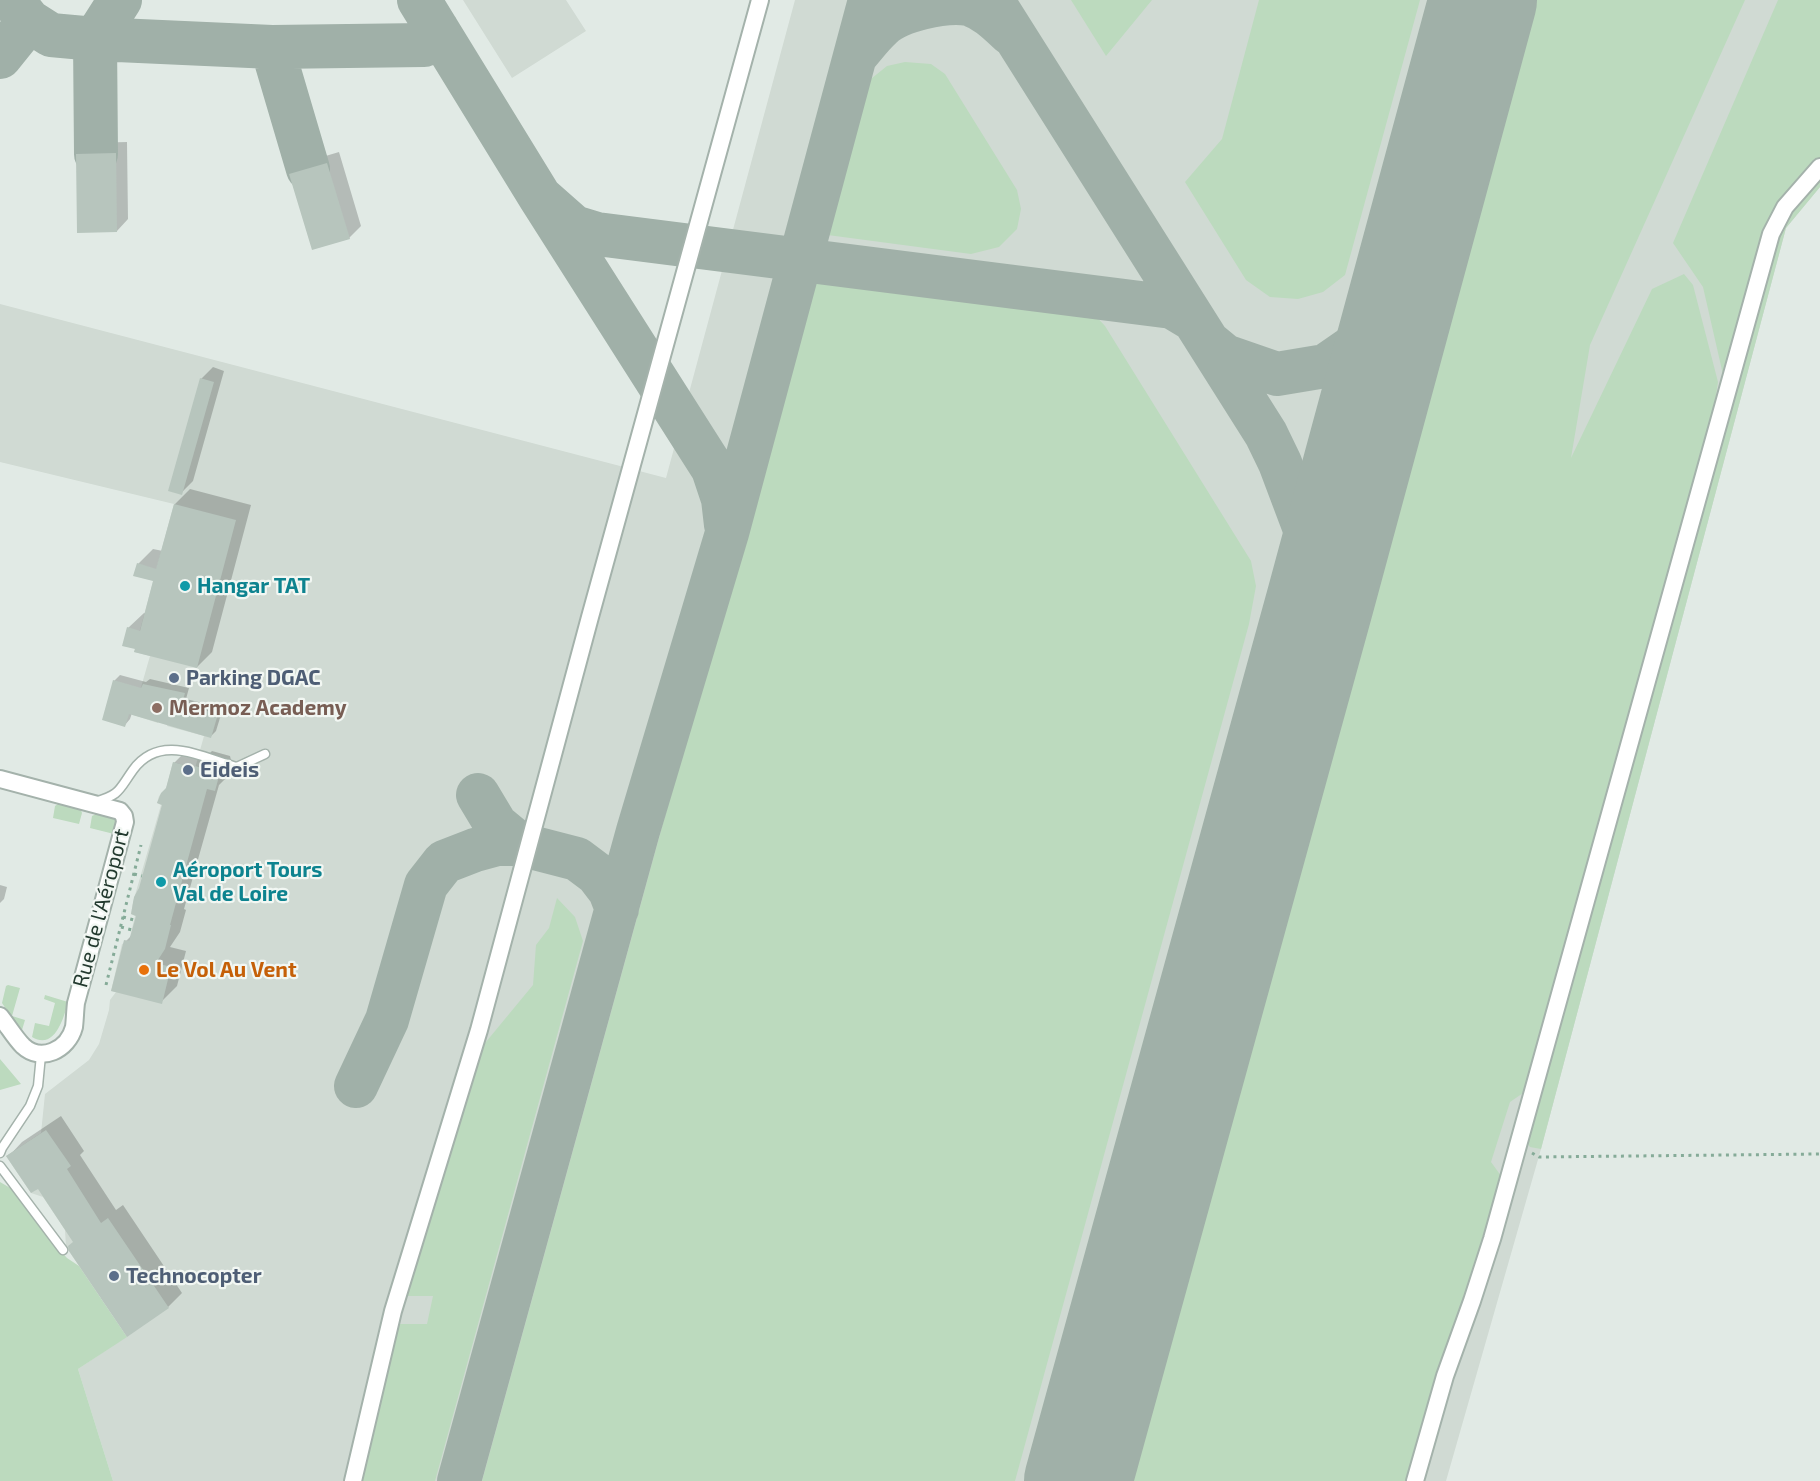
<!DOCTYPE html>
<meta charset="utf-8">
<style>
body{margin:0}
canvas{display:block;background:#e1eae5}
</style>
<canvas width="1820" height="1481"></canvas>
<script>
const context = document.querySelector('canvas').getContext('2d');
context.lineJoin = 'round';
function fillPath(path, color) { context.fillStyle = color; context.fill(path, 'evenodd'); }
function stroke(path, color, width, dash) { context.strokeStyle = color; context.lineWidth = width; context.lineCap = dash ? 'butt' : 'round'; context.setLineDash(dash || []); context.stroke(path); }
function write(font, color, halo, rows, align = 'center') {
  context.font = font + ' "Exo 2",sans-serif'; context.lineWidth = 4.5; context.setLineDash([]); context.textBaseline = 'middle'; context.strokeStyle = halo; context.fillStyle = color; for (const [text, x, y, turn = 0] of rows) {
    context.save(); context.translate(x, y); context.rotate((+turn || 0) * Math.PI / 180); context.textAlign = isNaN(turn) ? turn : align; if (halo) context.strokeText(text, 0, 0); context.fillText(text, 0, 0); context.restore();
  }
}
fillPath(new Path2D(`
 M463,0H566L586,31L512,78Z
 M795,0H1820V187L1786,228L1541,1149L1446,1481H113L78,1369L127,1336L66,1247L65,1230L43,1197L31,1193L6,1156L41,1133L45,1094L89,1060L99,1044L109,1010L110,1000L116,992L111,991L122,944L129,941L135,916L131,914L133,902L161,805L157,803L159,796L166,789L173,762L195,768L204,736L167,726L168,721L159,718L158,723L133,715L150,656L134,652L174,504L0,462V304L666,478Z`), '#d0dad3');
fillPath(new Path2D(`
 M1071,0H1152L1106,56Z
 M1259,0H1420L1345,275L1323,292L1298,299L1270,297L1246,280L1185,182L1222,139Z
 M1533,0H1745L1590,345L1571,458L1652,289L1684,274L1693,285L1718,382L1712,424L1529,1089L1510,1102L1491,1162L1504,1180L1411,1481H1129Z
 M1778,0H1820V159L1784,201L1724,379L1703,287L1673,243Z
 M905,62L931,64L945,74L1017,190L1021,209L1017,229L999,247L971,254L820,234L856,91L887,66Z
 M1820,174V187L1786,228L1541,1149L1530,1147L1525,1140L1772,243L1788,211Z
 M817,271L1079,307L1092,312L1105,326L1251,561L1256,586L1249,624L1015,1481H482L695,707L807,274Z
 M58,804L81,810L82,813L79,824L53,818L55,806Z
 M96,814L116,819L117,822L114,834L90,828L92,816Z
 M557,898L575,917L583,941L435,1481H352L394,1324H427L433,1296H402L462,1071L533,985L536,945L549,928Z
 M8,985L20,988L12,1016L25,1020L22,1030H20L2,1003L6,986Z
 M45,995L68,1002C64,1017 55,1051 32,1037L35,1023L49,1026L55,1003L44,999Z
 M0,1059L21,1084L0,1090Z
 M0,1182L12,1189L36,1217L55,1245L67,1258L79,1266L127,1337L78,1369L113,1481H0Z`), '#bcdabe');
fillPath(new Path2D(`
 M127,142L128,219L117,231L77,155L89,143Z
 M339,152L361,226L349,238L291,175L302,163Z
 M213,367L224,371L193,481L181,493L201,379Z
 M190,489L251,505L212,652L197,667L128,628L144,613L146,614L155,580L138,564L153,549L163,551L175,504Z
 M120,675L146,682L150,679L189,688L186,699L223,708L216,731L211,736L132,713L130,719L125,725L114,681Z
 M189,748L210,753L212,751L230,756L232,764L230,774L219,785L184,909L186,910L180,932L170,947L186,951L177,986L161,1002L126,941L132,935L138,915L140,889L174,763Z
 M0,885L7,887L4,899L0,903Z
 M61,1116L84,1151L80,1155L116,1210L123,1205L182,1293L168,1307L74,1241L38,1187L8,1157L22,1142Z`), '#0003');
stroke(new Path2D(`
 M12,0L29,21L51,35L95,39L272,47L424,45C432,41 435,38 437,29
 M419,0L540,197L713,469L723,499L726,525
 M992,0L1266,434L1280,463L1309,540L1320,602
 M272,47L308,169
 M856,55C864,46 872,35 881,27C898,10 945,0 969,4C986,10 997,21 1010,33
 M0,57L29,21
 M96,154L95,39L120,0
 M540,197L574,227L597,234L1172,307L1192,319
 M1208,342L1225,356L1277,374L1325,366L1364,339L1378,320L1411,269
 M478,795L496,825L519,844
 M356,1086L387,1020L426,885L444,862L475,850L497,844H519L577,859L597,874L610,891L617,909
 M459,1481L638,831L727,533L870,0`), '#a0b0a8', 44);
stroke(new Path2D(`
 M1078,1481L1320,602L1483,0`), '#a0b0a8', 108);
fillPath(new Path2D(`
 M116,153L117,232L77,233L76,154Z
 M327,163L350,239L312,250L289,174Z
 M200,378L214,382L182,495L168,491Z
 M174,504L236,520L197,668L134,652L135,649L122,646L127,627L140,631L153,581L133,576L137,563L156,569Z
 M113,680L141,688L143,684L185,693L182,704L218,714L211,738L129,714L125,727L102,720Z
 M173,762L194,768L195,766L215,772L218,780L215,791L207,789L170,925H171L165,949L156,963L171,967L162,1004L111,991L124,940L129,941L136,916L131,914L134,897L139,888L162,805L157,803L161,793L166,788Z
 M46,1130L71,1166L67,1169L101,1223L108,1218L169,1308L127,1337L69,1251L68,1246L73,1242L38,1189L31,1193L6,1156Z`), '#b7c5bd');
const lane = new Path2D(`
 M95,802C121,794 118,791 133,770C160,733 201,757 237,767L265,754
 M0,1153L2,1148L30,1106L38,1086L41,1055
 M0,1166L63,1250`);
const street = new Path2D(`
 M0,779L120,811L124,816L125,822L76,1003C75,1011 75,1019 74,1027C68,1050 41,1063 23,1046C15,1038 8,1026 0,1016
 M353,1481L393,1311L479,1030L590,617L760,0
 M1415,1481L1445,1376L1472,1301L1492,1239L1771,234L1785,207L1820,167`);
stroke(lane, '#a4b2ab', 11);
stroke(street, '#a4b2ab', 20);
stroke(new Path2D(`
 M134,874L142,876
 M123,917L134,920
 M121,927L132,930
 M106,985L141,845
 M1532,1153L1539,1157L1820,1154`), '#85ab98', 3, [3, 4.5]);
stroke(lane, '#fff', 8);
stroke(street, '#fff', 16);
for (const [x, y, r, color] of [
 [185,586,6,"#0f9aa8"],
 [174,678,6,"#5c6f8a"],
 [157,708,6,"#8d6e63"],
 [188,770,6,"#5c6f8a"],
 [161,882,6,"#0f9aa8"],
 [144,970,6,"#e8710a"],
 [114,1276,6,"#5c6f8a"]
]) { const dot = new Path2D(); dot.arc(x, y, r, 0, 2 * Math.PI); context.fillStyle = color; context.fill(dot); stroke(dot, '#f2f7f3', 2); }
write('bold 21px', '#0d838f', '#f2f7f3', [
 ["Hangar TAT",197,586],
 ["Aéroport Tours",173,870],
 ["Val de Loire",173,894]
], 'left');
write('bold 21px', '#4e5e75', '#f2f7f3', [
 ["Parking DGAC",186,678],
 ["Eideis",200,770],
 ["Technocopter",126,1276]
], 'left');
write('bold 21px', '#785e54', '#f2f7f3', [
 ["Mermoz Academy",169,708]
], 'left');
write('21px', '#233a2f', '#f2f7f3', [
 ["Rue de l'Aéroport",101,908,-75]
]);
write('bold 21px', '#c56008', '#f2f7f3', [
 ["Le Vol Au Vent",156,970]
], 'left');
</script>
